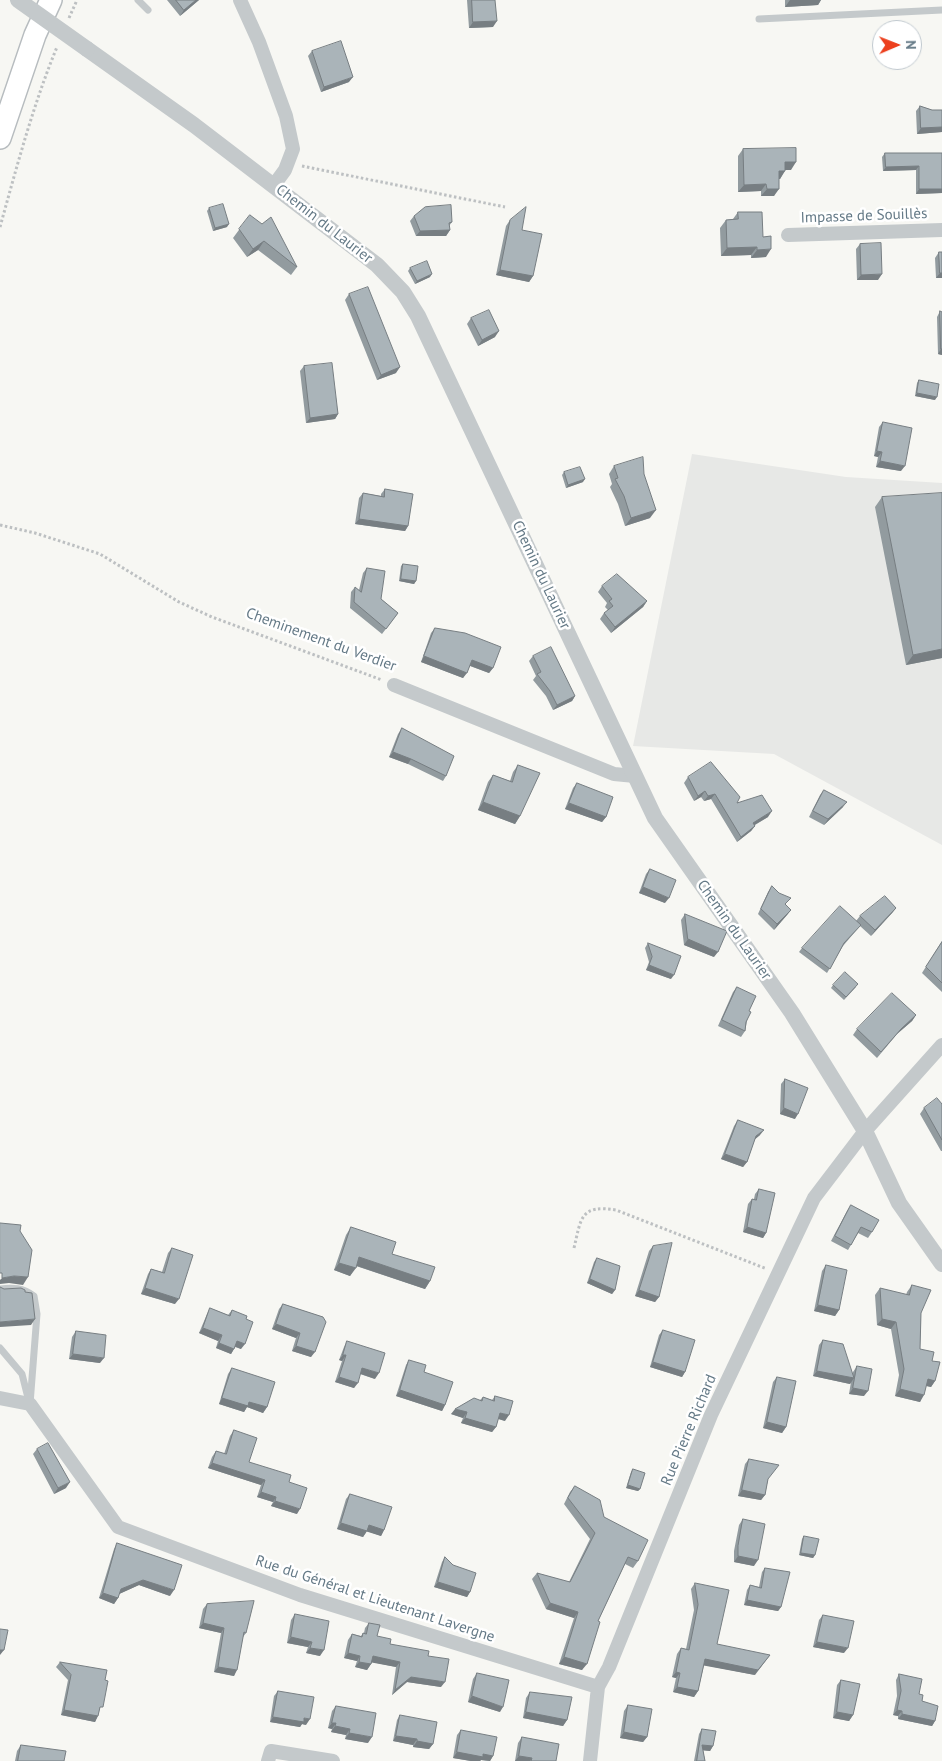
<!DOCTYPE html>
<meta charset="utf-8">
<style>
body{margin:0}
#map{position:relative;width:942px;height:1761px;overflow:hidden;background:#f7f7f3;font-family:"PT Sans",sans-serif}
canvas{display:block}
.north{position:absolute;left:872px;top:20px;width:50px;height:50px;box-sizing:border-box;background:#fff;border:1px solid #c1c9cf;border-radius:50%;rotate:89deg;font-size:14px;font-weight:700;line-height:20px;text-align:center;color:#647986}
.north::after{content:'';display:block;margin:auto;width:18px;height:22px;background:#ec401e;clip-path:polygon(50% 0,100% 100%,50% 72%,0 100%)}
</style>
<div id="map">
<canvas width="942" height="1761"></canvas>
<div class="north">N</div>
</div>
<script>
const context = document.querySelector('canvas').getContext('2d');
context.lineJoin = 'round';
function fillPath(path, color) { context.fillStyle = color; context.fill(path, 'evenodd'); }
function stroke(path, color, width, dash) { context.strokeStyle = color; context.lineWidth = width; context.lineCap = dash ? 'butt' : 'round'; context.setLineDash(dash || []); context.stroke(path); }
function write(font, color, halo, rows, align = 'center') {
  context.font = font + ' "PT Sans",sans-serif'; context.lineWidth = 5; context.setLineDash([]); context.textBaseline = 'middle'; context.strokeStyle = halo; context.fillStyle = color; for (const [text, x, y, turn = 0] of rows) {
    context.save(); context.translate(x, y); context.rotate((+turn || 0) * Math.PI / 180); context.textAlign = isNaN(turn) ? turn : align; if (halo) context.strokeText(text, 0, 0); context.fillText(text, 0, 0); context.restore();
  }
}
fillPath(new Path2D(`
 M692,454L846,477L942,483V845L774,754L633,746Z`), '#e7e8e6');
const primary = new Path2D(`
 M0,138L35,35L51,0`);
stroke(primary, '#b7bcbf', 24);
stroke(new Path2D(`
 M69,18L77,0
 M302,166L505,207
 M0,227C17,166 33,105 57,47
 M0,525L35,533L100,554L179,602L212,617L382,680
 M574,1248C581,1219 580,1204 616,1210L767,1269`), '#bdc0c2', 3, [2.5, 2.5]);
stroke(new Path2D(`
 M138,0L148,10
 M759,19L942,10
 M0,1289C13,1287 23,1288 34,1296L37,1314L30,1404
 M0,1348L22,1374L28,1398`), '#c4c9cb', 7);
stroke(new Path2D(`
 M240,0L259,42L286,116L293,149L285,170L274,185
 M788,235L942,230
 M394,685L614,774L635,776
 M0,1398L30,1404L118,1527L300,1595L598,1687
 M268,1761L271,1751L333,1761
 M590,1761L598,1687L609,1667L711,1415L814,1198L865,1131L942,1045`), '#c4c9cb', 14);
stroke(new Path2D(`
 M87,49L194,125L377,265L403,292L418,316L655,818L792,1013L865,1131L899,1203L942,1264`), '#c4c9cb', 16);
stroke(primary, '#fff', 21);
stroke(new Path2D(`
 M18,0L87,49`), '#c4c9cb', 16);
fillPath(new Path2D(`
 M167,0H199L180,16Z
 M467,0H495L493,27L469,28Z
 M785,0H821L818,5L785,7Z
 M312,51L349,82L321,92L308,56Z
 M920,106L932,110H942V132L917,134L916,111Z
 M743,149L791,170H785L780,179H779L774,196H761V191L738,192V156Z
 M885,153H942V193L916,194V170L883,171L882,157Z
 M209,208L227,227L213,231L207,211Z
 M738,212L763,237L766,257L751,258V255L721,256L720,228L726,220L733,219Z
 M250,215L297,267L291,275L258,250L247,257L233,238Z
 M414,216L452,222L449,226L450,230L446,236H416L410,221Z
 M510,220L522,230L533,276L529,282L496,275L506,226Z
 M860,244L878,280H857L856,249Z
 M939,252L942,278H936L935,258Z
 M410,268L430,277L415,284L408,271Z
 M349,294L396,373L377,380L345,300Z
 M940,311L942,312V355L938,354L937,317Z
 M471,318L495,337L478,346L467,324Z
 M304,366L338,414L335,419L306,423L300,371Z
 M919,380L935,400L915,396L917,383Z
 M883,422L901,471L876,467L878,457L874,456L879,427Z
 M614,466L644,474L650,518L625,526L618,504L610,487L612,484L609,474Z
 M564,472L583,482L566,488L562,475Z
 M385,489L408,526L405,531L355,524L359,498L363,493L381,496V494Z
 M882,497L942,658L906,665L875,507Z
 M403,564L416,581L414,584L399,581L401,566Z
 M367,568L381,599L398,613L382,634L350,608L351,592L355,587L359,590L363,573Z
 M602,586L647,601L643,607L611,633L600,619L604,613L608,610L605,607L607,603L598,592Z
 M435,628L493,668L489,673L470,666L463,678L421,662L431,633Z
 M533,656L575,696L572,701L553,710L546,696L533,680L536,676L529,661Z
 M402,728L446,776L443,781L408,764L389,757L398,734Z
 M518,765L520,816L515,824L478,810L488,782L493,775L510,781L513,772Z
 M688,777L737,803L768,817L755,825V826L751,831L737,842L711,799L704,801L701,797L694,801L684,783Z
 M577,783L606,817L602,822L565,809L573,788Z
 M824,790L843,807L824,825L809,817L820,795Z
 M650,869L665,903L639,893L646,874Z
 M772,886L786,905L791,910L787,915L774,930L758,914L768,892Z
 M896,908L892,913L871,936L860,926L843,946L827,973L799,952L802,948L856,921L860,916Z
 M685,914L714,957L684,945L681,920Z
 M942,941V992L922,973Z
 M648,943L671,979L646,970L649,962L645,948Z
 M833,985L856,987L844,1000L831,988Z
 M737,987L749,1011L745,1031L741,1037L718,1026L733,992Z
 M916,1015L912,1021L897,1034L877,1058L853,1035L857,1029Z
 M785,1079L795,1119L780,1114L781,1084Z
 M942,1104V1151H941L920,1114L924,1108Z
 M738,1120L760,1135L755,1139L747,1162L743,1167L721,1159L734,1126Z
 M759,1189L766,1233L763,1238L743,1232L748,1204L752,1199H754L755,1194Z
 M851,1205L872,1232L868,1238L858,1233L848,1250L831,1241L847,1211Z
 M351,1227L392,1254L430,1281L425,1289L356,1266L350,1276L334,1270L346,1235Z
 M653,1246L659,1297L655,1302L635,1296L649,1251Z
 M172,1248L175,1304L141,1294L148,1274L151,1269L162,1272L168,1253Z
 M597,1258L615,1290L612,1294L587,1283L594,1262Z
 M826,1265L839,1310L835,1316L814,1311L822,1271Z
 M912,1285L921,1313L920,1349L932,1361L935,1381L931,1387L926,1386L920,1402L895,1396L899,1375L891,1329L877,1325L875,1295L880,1288L906,1295L907,1292Z
 M283,1304L323,1317L311,1357L292,1351L296,1338L272,1329L279,1309Z
 M210,1308L228,1315L232,1310L246,1319L241,1349L235,1347L231,1354L216,1348L218,1341L199,1333L207,1314Z
 M663,1330L685,1372L682,1377L650,1367L659,1335Z
 M76,1331L100,1363L69,1359L72,1337Z
 M823,1340L853,1374V1372L857,1366L864,1396L849,1394L851,1382L850,1384L813,1376L819,1345Z
 M347,1341L375,1379L360,1374L354,1388L335,1382L342,1361L339,1360L344,1347Z
 M409,1360L424,1372L445,1405L442,1411L396,1396L406,1365Z
 M232,1368L267,1407L263,1413L247,1407L244,1412L219,1404L228,1374Z
 M777,1377L786,1427L782,1433L763,1428L773,1382Z
 M495,1396L505,1421L498,1419L496,1427L492,1432L461,1423L463,1418L451,1414L480,1400L483,1397L492,1400Z
 M234,1430L249,1462L289,1482L297,1514L271,1506L273,1502L257,1497L261,1485L208,1468L212,1457L216,1451L224,1454L230,1436Z
 M37,1449L66,1488L54,1494L33,1454Z
 M749,1459L768,1479L765,1495L761,1500L738,1496L745,1464Z
 M633,1469L640,1489L638,1491L626,1488L631,1472Z
 M575,1486L604,1517L638,1561L633,1568L625,1564L598,1621L582,1670L559,1664L574,1618L546,1609L532,1579L537,1573L569,1582L590,1539L564,1504L570,1492Z
 M350,1494L384,1530L381,1536L367,1531L363,1537L337,1529L346,1499Z
 M743,1519L754,1566L734,1562V1551L739,1525Z
 M804,1536L815,1555L813,1558L799,1555L802,1539Z
 M117,1543L170,1596L139,1585L119,1594L118,1598L114,1604L99,1598L114,1549Z
 M445,1557L470,1592L467,1597L434,1587L442,1562Z
 M765,1568L781,1607L778,1611L744,1605L747,1590L750,1585L759,1587L762,1572Z
 M695,1583L717,1644L755,1675L704,1665L698,1691L694,1697L673,1692L676,1678L672,1677L677,1654L681,1648L686,1649L694,1610L691,1589Z
 M207,1604L246,1633L243,1637L234,1676L214,1672L221,1633L199,1628L203,1609Z
 M295,1614L320,1656L306,1653L308,1647L287,1643L291,1620Z
 M823,1615L844,1653L813,1647L819,1620Z
 M369,1623L377,1636L390,1644L428,1656L441,1687L407,1682L392,1695L396,1667L372,1662L371,1664L367,1670L355,1667L357,1661L344,1658L348,1640L352,1634L361,1636L363,1633H364L365,1628Z
 M60,1662L105,1680L99,1712L95,1722L61,1715L68,1680L56,1667Z
 M477,1673L500,1712L468,1702L473,1679Z
 M899,1674L919,1694L922,1701L935,1721L932,1726L898,1719V1716L893,1715L897,1696L896,1680Z
 M841,1680L853,1715L849,1721L833,1718L837,1685Z
 M278,1691L306,1725L302,1724L300,1727L270,1722L274,1696Z
 M530,1692L567,1720L563,1726L523,1718L526,1698Z
 M628,1705L647,1737L643,1742L620,1738L624,1711Z
 M336,1706L368,1743L345,1739L346,1735L331,1732L332,1729L328,1728L332,1711Z
 M400,1715L433,1744L429,1749L413,1747V1745L393,1741L397,1720Z
 M702,1729L713,1746L710,1751L703,1750L705,1761H694L699,1734Z
 M461,1730L493,1756L490,1761L481,1760L480,1761H471L453,1758L457,1735Z
 M522,1737L556,1761H515L518,1743Z
 M21,1745L64,1761H15L17,1751Z`), '#929b9f');
fillPath(new Path2D(`
 M196,0H199L180,16L184,10Z
 M790,0H821L818,5L785,7Z
 M497,21L493,27L469,28L473,22Z
 M353,77L349,82L321,92L324,87Z
 M942,127V132L917,134L921,128Z
 M785,162H796L791,170H780Z
 M919,166L916,170L883,171L886,167Z
 M779,171H785L780,179H774Z
 M766,184L761,191L738,192L744,185Z
 M767,189H779L774,196H761Z
 M919,189H942V193L916,194Z
 M229,224L227,227L213,231L215,228Z
 M450,230L446,236H416L420,231Z
 M264,241L258,250L247,257L253,249Z
 M757,247L751,255L721,256L727,248Z
 M771,249L766,257L751,258L757,250Z
 M500,270L533,276L529,282L496,275Z
 M940,273H942V278H936Z
 M432,274L430,277L415,284L417,281Z
 M882,274L878,280H857L861,275Z
 M499,331L495,337L478,346L482,340Z
 M941,349H942V355L938,354Z
 M400,367L396,373L377,380L381,375Z
 M917,393L937,397L935,400L915,396Z
 M338,414L335,419L306,423L310,418Z
 M877,451L882,452L878,457L874,456Z
 M880,461L905,466L901,471L876,467Z
 M585,479L583,482L566,488L568,485Z
 M656,510L650,518L625,526L631,518Z
 M359,519L408,526L405,531L355,524Z
 M401,579L416,581L414,584L399,581Z
 M647,601L643,607L611,633L615,627Z
 M942,649V658L906,665L913,655Z
 M424,656L467,673L463,678L421,662Z
 M472,660L493,668L489,673L468,665Z
 M575,696L572,701L553,710L557,705Z
 M393,752L411,759L408,764L389,757Z
 M705,791L701,797L694,801L698,796Z
 M715,794L711,799L704,801L708,796Z
 M483,802L520,816L515,824L478,810Z
 M847,802L843,807L824,825L828,819Z
 M569,803L606,817L602,822L565,809Z
 M772,811L768,817L749,828L753,823Z
 M755,826L751,831L737,842L741,837Z
 M643,887L669,898L665,903L639,893Z
 M896,908L892,913L871,936L875,930Z
 M791,910L787,915L774,930L777,924Z
 M688,939L718,952L714,957L684,945Z
 M649,965L674,975L671,979L646,970Z
 M916,1015L912,1021L897,1034L877,1058L901,1029Z
 M784,1108L798,1114L795,1119L780,1114Z
 M764,1130L760,1135L753,1141L756,1136Z
 M725,1154L747,1162L743,1167L721,1159Z
 M747,1227L766,1233L763,1238L743,1232Z
 M359,1257L430,1281L425,1289L354,1265Z
 M339,1263L356,1268L350,1276L334,1270Z
 M14,1276L28,1277L23,1285L9,1283L0,1284V1280L2,1278Z
 M590,1279L615,1290L612,1294L587,1283Z
 M145,1288L179,1299L175,1304L141,1294Z
 M639,1290L659,1297L655,1302L635,1296Z
 M818,1305L839,1310L835,1316L814,1311Z
 M35,1319L31,1325L0,1327V1322Z
 M882,1319L896,1322L891,1329L877,1325Z
 M276,1324L300,1333L296,1338L272,1329Z
 M203,1328L222,1335L218,1341L199,1333Z
 M237,1341L245,1344L241,1349L234,1346Z
 M219,1343L234,1349L231,1354L216,1348Z
 M296,1346L315,1352L311,1357L292,1351Z
 M73,1354L104,1358L100,1363L69,1359Z
 M343,1355H346L342,1361L339,1360Z
 M653,1362L685,1372L682,1377L650,1367Z
 M362,1368L379,1373L375,1379L358,1373Z
 M817,1371L854,1378L850,1384L813,1376Z
 M339,1377L358,1383L354,1388L335,1382Z
 M928,1379L935,1381L931,1387L923,1385Z
 M853,1388L868,1391L864,1396L849,1394Z
 M900,1389L924,1395L920,1402L895,1396Z
 M400,1390L445,1405L442,1411L396,1396Z
 M222,1398L249,1402L267,1407L263,1413L247,1407L244,1412L219,1404Z
 M455,1409L467,1412L463,1418L451,1414Z
 M500,1413L509,1415L505,1421L496,1418Z
 M465,1418L496,1427L492,1432L461,1423Z
 M767,1422L786,1427L782,1433L763,1428Z
 M212,1463L265,1480L261,1485L208,1468Z
 M70,1482L66,1488L54,1494L58,1488Z
 M628,1485L640,1489L638,1491L626,1488Z
 M742,1490L765,1495L761,1500L738,1496Z
 M261,1492L276,1497L273,1502L257,1497Z
 M275,1501L300,1509L297,1514L271,1506Z
 M341,1523L367,1531L363,1537L337,1529Z
 M369,1525L384,1530L381,1536L365,1531Z
 M801,1553L815,1555L813,1558L799,1555Z
 M738,1556L758,1560L754,1566L734,1562Z
 M143,1580L174,1590L170,1596L139,1585L117,1595L121,1589Z
 M438,1582L470,1592L467,1597L434,1587Z
 M103,1593L118,1598L114,1604L99,1598Z
 M747,1600L781,1607L778,1611L744,1605Z
 M550,1603L578,1612L574,1618L546,1609Z
 M203,1623L224,1628L221,1633L199,1628Z
 M291,1637L312,1642L308,1647L287,1643Z
 M817,1642L848,1648L844,1653L813,1647Z
 M310,1648L324,1650L320,1656L306,1653Z
 M0,1650H4L0,1655Z
 M348,1653L360,1656L357,1661L344,1658Z
 M770,1655L755,1675L701,1665L705,1659Z
 M373,1656L400,1662L396,1667L369,1662Z
 M564,1657L587,1664L582,1670L559,1664Z
 M359,1662L371,1664L367,1670L355,1667Z
 M218,1667L237,1670L234,1676L214,1672Z
 M676,1672L680,1673L676,1678L672,1677Z
 M411,1677L445,1682L441,1687L407,1682L392,1695L395,1690Z
 M677,1687L698,1691L694,1697L673,1692Z
 M472,1696L503,1707L500,1712L468,1702Z
 M64,1710L98,1716L95,1722L61,1715Z
 M897,1710L902,1711L898,1716L893,1715Z
 M526,1712L567,1720L563,1726L523,1718Z
 M837,1712L853,1715L849,1721L833,1718Z
 M902,1714L935,1721L932,1726L898,1719Z
 M273,1717L304,1718L310,1719L306,1725L302,1724L300,1727L270,1722Z
 M332,1723H336L332,1729L328,1728Z
 M335,1726L350,1729L346,1735L331,1732Z
 M624,1732L647,1737L643,1742L620,1738Z
 M349,1733L372,1737L368,1743L345,1739Z
 M396,1736L417,1739L413,1745L393,1741Z
 M417,1741L433,1744L429,1749L413,1747Z
 M702,1745L713,1746L710,1751L699,1750Z
 M457,1752L483,1754L493,1756L490,1761L481,1760L480,1761H471L453,1758Z
 M519,1756L532,1758L530,1761H515Z`), '#777e82');
const building = new Path2D(`
 M176,0H196L184,10Z
 M472,0H495L497,21L473,22Z
 M341,41L353,77L324,87L312,51Z
 M920,106L932,110H942V127L921,128Z
 M796,148V162H785V171H779V189H767L766,184L744,185L743,149Z
 M885,153H942V189H919V166L886,167Z
 M223,204L229,224L215,228L209,208Z
 M451,205L452,222L449,223L450,230L420,231L414,216L425,207Z
 M526,207L522,230L542,234L533,276L500,270L510,220Z
 M738,212H762L763,237L771,236V249L757,250V247L727,248L726,220L738,219Z
 M250,215L262,224L271,217L297,267L264,241L253,249L239,229Z
 M881,243L882,274L861,275L860,244Z
 M939,252H942V273H940Z
 M427,261L432,274L417,281L410,268Z
 M368,287L400,367L381,375L349,294Z
 M489,310L499,331L482,340L471,318Z
 M940,311L942,312V349H941Z
 M332,363L338,414L310,418L304,366Z
 M919,380L939,384L937,397L917,393Z
 M883,422L912,428L905,466L880,461L882,452L877,451Z
 M643,457L644,474L656,510L631,518L624,496L615,479L618,478L614,466Z
 M580,467L585,479L568,485L564,472Z
 M385,489L413,494L408,526L359,519L363,493L384,497Z
 M942,493V649L913,655L882,497Z
 M403,564L418,566L416,581L401,579Z
 M367,568L385,571L381,599L398,613L386,629L354,602L355,587L361,592Z
 M617,574L647,601L615,627L604,613L613,606L609,601L612,599L602,586Z
 M435,628L465,633L501,647L493,668L472,660L467,673L424,656Z
 M551,647L575,696L557,705L550,691L537,674L541,672L533,656Z
 M402,728L454,756L446,776L411,759L393,752Z
 M711,762L740,797L737,803L762,795L772,811L753,823L755,826L741,837L715,794L708,796L705,791L698,796L688,777Z
 M518,765L540,773L520,816L483,802L493,775L512,782Z
 M577,783L613,797L606,817L569,803Z
 M824,790L847,802L828,819L813,811Z
 M650,869L676,880L669,898L643,887Z
 M772,886L779,893L791,898L785,904L791,910L777,924L761,909Z
 M885,896L896,908L875,930L860,916Z
 M840,906L861,925L844,943L830,969L802,948Z
 M685,914L727,931L718,952L688,939Z
 M942,942V983L926,967Z
 M648,943L681,956L674,975L649,965L652,957Z
 M845,972L858,984L846,997L833,985Z
 M737,987L756,996L749,1011L751,1012L746,1022L745,1031L722,1020Z
 M892,993L916,1015L901,1029L881,1052L857,1029Z
 M785,1079L808,1088L798,1114L784,1108Z
 M937,1098L942,1104V1140L924,1108Z
 M738,1120L764,1130L756,1136L747,1162L725,1154Z
 M759,1189L775,1193L766,1233L747,1227L752,1199L756,1200Z
 M851,1205L879,1220L872,1232L861,1227L851,1245L835,1236Z
 M0,1223L21,1225L20,1231L32,1250L28,1277L14,1276L2,1278V1273H0Z
 M351,1227L396,1242L392,1254L435,1267L430,1281L359,1257L356,1268L339,1263Z
 M672,1243L659,1297L639,1290L653,1246Z
 M172,1248L193,1255L179,1299L145,1288L151,1269L164,1273Z
 M597,1258L620,1266L615,1290L590,1279Z
 M826,1265L847,1270L839,1310L818,1305Z
 M912,1285L931,1290L921,1313L920,1349L934,1352L932,1361L940,1362L935,1381L928,1379L924,1395L900,1389L904,1369L896,1322L882,1319L880,1288L909,1295Z
 M0,1287L4,1289L21,1288L25,1290V1292L32,1293L35,1319L0,1322Z
 M283,1304L323,1317L326,1322L315,1352L296,1346L300,1333L276,1324Z
 M210,1308L230,1316L232,1310L247,1316L246,1319L253,1322L245,1344L237,1341L234,1349L219,1343L222,1335L203,1328Z
 M663,1330L695,1340L685,1372L653,1362Z
 M76,1331L106,1335L104,1358L73,1354Z
 M823,1340L843,1344L854,1378L817,1371Z
 M347,1341L385,1353L379,1373L362,1368L358,1383L339,1377L346,1355H343Z
 M409,1360L426,1365L424,1372L453,1382L445,1405L400,1390Z
 M857,1366L872,1369L868,1391L853,1388Z
 M232,1368L275,1382L267,1407L249,1402L248,1406L222,1398Z
 M777,1377L796,1381L786,1427L767,1422Z
 M495,1396L513,1401L509,1415L500,1413L496,1427L465,1418L467,1412L455,1409L474,1398L482,1401L483,1397L494,1401Z
 M234,1430L257,1438L249,1462L291,1475L289,1482L307,1488L300,1509L275,1501L276,1497L261,1492L265,1480L212,1463L216,1451L226,1454Z
 M48,1443L70,1482L58,1488L37,1449Z
 M749,1459L779,1465L768,1479L765,1495L742,1490Z
 M633,1469L645,1473L640,1489L628,1485Z
 M575,1486L600,1500L604,1517L648,1540L638,1561L628,1557L598,1621L600,1622L587,1664L564,1657L578,1612L550,1603L537,1573L570,1582L595,1533L568,1498Z
 M350,1494L392,1507L384,1530L369,1525L367,1531L341,1523Z
 M743,1519L765,1524L758,1560L738,1556V1546Z
 M804,1536L819,1539L815,1555L801,1553Z
 M117,1543L182,1565L174,1590L143,1580L121,1589L118,1598L103,1593Z
 M445,1557L453,1565L476,1573L470,1592L438,1582Z
 M765,1568L790,1572L781,1607L747,1600L750,1585L761,1588Z
 M695,1583L729,1590L717,1644L770,1655L758,1670L705,1659L698,1691L677,1687L680,1673L676,1672L681,1648L689,1650L698,1605Z
 M254,1601L246,1633L244,1632L237,1670L218,1667L224,1628L203,1623L207,1604Z
 M295,1614L329,1621L324,1650L310,1648L312,1642L291,1637Z
 M823,1615L854,1621L848,1648L817,1642Z
 M369,1623L380,1625L377,1636L391,1639L390,1644L429,1651L428,1656L449,1659L445,1682L411,1677L395,1690L400,1662L373,1656L371,1664L359,1662L360,1656L348,1653L352,1634L362,1637L363,1633L366,1634Z
 M0,1629L8,1630L4,1650H0Z
 M60,1662L107,1670L105,1680L108,1681L103,1707H100L98,1716L64,1710L71,1675Z
 M477,1673L509,1680L503,1707L472,1696Z
 M899,1674L922,1679L919,1694L923,1695L922,1701L938,1706L935,1721L902,1714V1711L897,1710L901,1691Z
 M841,1680L860,1684L853,1715L837,1712Z
 M278,1691L314,1697L310,1719L304,1718V1722L273,1717Z
 M530,1692L572,1697L567,1720L526,1712Z
 M628,1705L652,1709L647,1737L624,1732Z
 M336,1706L376,1713L372,1737L349,1733L350,1729L335,1726L336,1723H332Z
 M400,1715L437,1722L433,1744L417,1741V1739L396,1736Z
 M702,1729L716,1731L713,1746L702,1745L705,1761H697Z
 M461,1730L497,1737L493,1756L483,1754V1757L457,1752Z
 M522,1737L559,1744L556,1761H531L532,1758L519,1756Z
 M21,1745L66,1751L64,1761H18Z`);
fillPath(building, '#aab4b9');
stroke(building, '#777e82', 1);
write('15px', '#647986', '#fff', [
 ["Impasse de Souillès",864,216,-2],
 ["Chemin du Laurier",324,224,38],
 ["Chemin du Laurier",541,575,65],
 ["Cheminement du Verdier",321,640,20],
 ["Chemin du Laurier",734,930,55],
 ["Rue Pierre Richard",689,1430,-67],
 ["Rue du Général et Lieutenant Lavergne",375,1599,18]
]);
</script>
